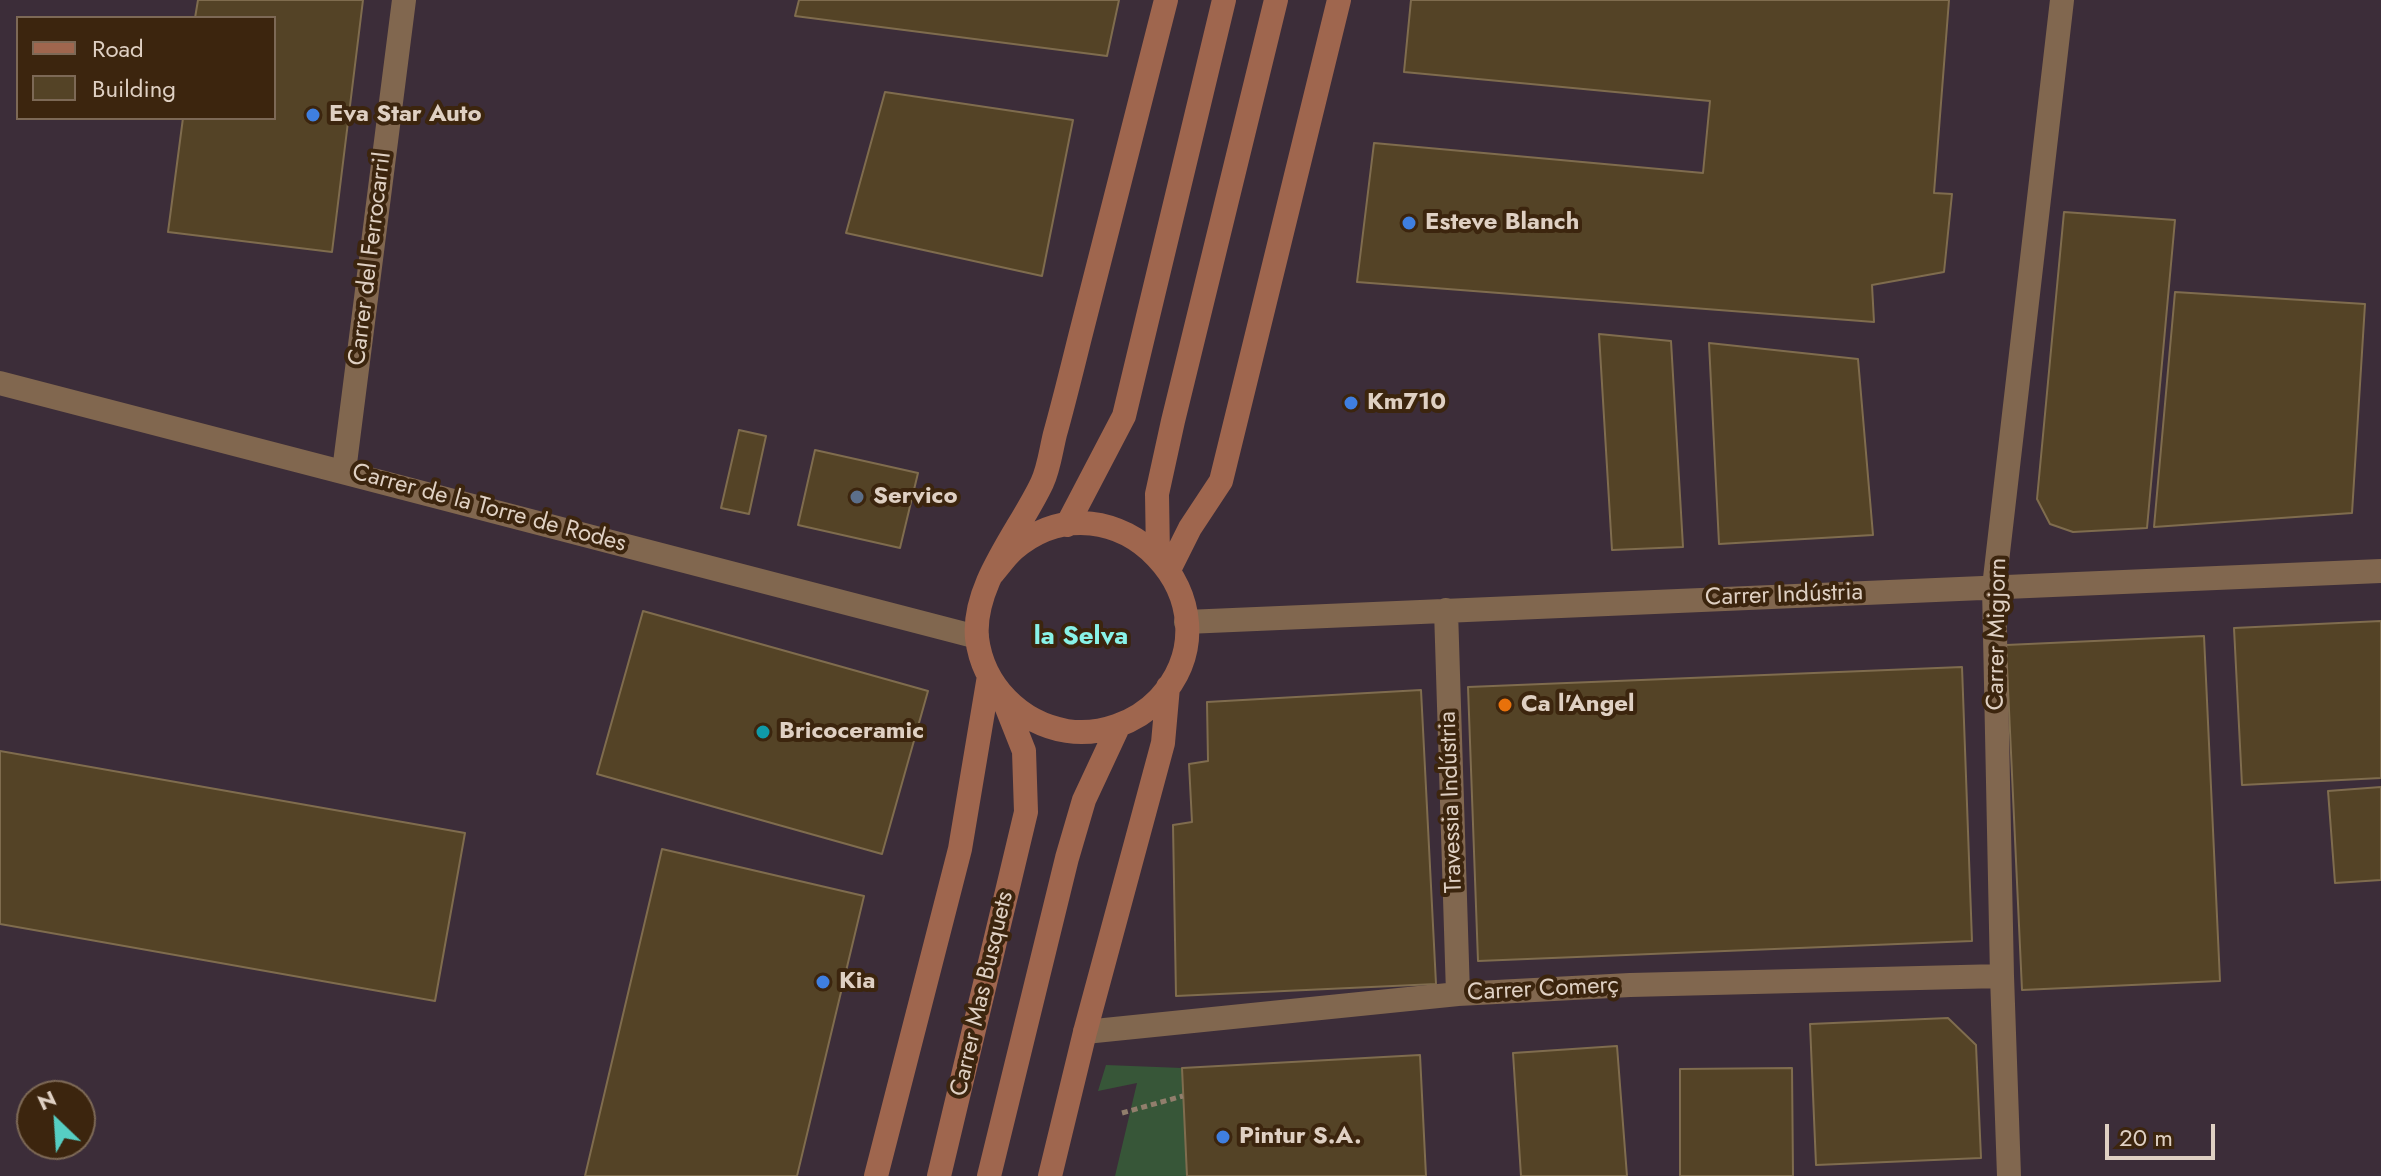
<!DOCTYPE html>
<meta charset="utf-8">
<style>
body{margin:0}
#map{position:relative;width:2381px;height:1176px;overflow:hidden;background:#3c250e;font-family:Jost,sans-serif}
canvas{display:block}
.legend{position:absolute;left:16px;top:16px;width:260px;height:104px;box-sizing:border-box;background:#3c250e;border:2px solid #7d6956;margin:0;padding:10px 14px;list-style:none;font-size:24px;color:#dfd0c3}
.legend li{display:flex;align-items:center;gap:16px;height:40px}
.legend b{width:40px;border:2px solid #7d6956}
.north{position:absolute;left:16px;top:1080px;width:80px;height:80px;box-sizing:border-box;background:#3c250e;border:2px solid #7d6956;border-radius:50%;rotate:335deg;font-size:22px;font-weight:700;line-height:32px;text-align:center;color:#dfd0c3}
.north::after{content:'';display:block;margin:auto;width:28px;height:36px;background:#56cec3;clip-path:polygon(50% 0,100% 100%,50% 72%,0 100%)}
.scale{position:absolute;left:2105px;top:1124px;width:110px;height:36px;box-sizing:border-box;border:4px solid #dfd0c3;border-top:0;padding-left:10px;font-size:24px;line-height:28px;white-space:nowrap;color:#dfd0c3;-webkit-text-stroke:6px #3c250e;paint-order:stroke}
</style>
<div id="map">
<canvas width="2381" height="1176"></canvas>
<ul class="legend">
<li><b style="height:10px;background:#9f664e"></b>Road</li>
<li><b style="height:22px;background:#544326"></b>Building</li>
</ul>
<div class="north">N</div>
<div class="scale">20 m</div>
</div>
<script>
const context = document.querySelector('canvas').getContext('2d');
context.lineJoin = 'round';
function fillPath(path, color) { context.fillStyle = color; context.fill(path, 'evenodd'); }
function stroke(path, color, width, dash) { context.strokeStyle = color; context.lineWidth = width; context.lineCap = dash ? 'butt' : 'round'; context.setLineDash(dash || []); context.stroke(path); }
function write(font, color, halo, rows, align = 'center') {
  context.font = font + ' Jost,sans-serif'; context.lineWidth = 8; context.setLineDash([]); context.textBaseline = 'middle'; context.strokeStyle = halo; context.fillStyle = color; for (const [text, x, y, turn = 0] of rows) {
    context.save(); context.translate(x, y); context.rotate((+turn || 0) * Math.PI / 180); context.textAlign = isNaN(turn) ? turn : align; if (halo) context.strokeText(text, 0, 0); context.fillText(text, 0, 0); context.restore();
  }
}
fillPath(new Path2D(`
 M0,0H2381V1176H0ZM18,18H274V118H18ZM32,1096H80V1144H32Z`), '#3c2d39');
fillPath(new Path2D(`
 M1106,1065L1182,1068L1187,1176H1115L1137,1083L1098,1091Z`), '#375638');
const building = new Path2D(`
 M198,0H363L332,252L168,232L183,118H274V18H195Z
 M799,0H1119L1107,56L795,16Z
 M1411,0H1949L1934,193L1952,194L1944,272L1872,285L1874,322L1357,282L1374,143L1703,173L1710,101L1404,72Z
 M885,92L1073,120L1042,276L846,233Z
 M2064,212L2175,220L2147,528L2073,532L2050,524L2037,499Z
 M2175,292L2365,304L2352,513L2154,527Z
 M1599,334L1671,341L1683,547L1612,550Z
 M1709,343L1858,359L1873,535L1719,544Z
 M739,430L766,436L749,514L721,508Z
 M815,450L918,473L900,548L798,525Z
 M643,611L928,691L882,854L597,774Z
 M2381,621V778L2242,785L2234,628Z
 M2204,636L2220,981L2022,990L2006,645Z
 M1962,667L1972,941L1478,961L1468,687Z
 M1421,690L1436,984L1176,996L1173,825L1192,822L1189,764L1208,761L1207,702Z
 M0,751L465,833L435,1001L0,924Z
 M2381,787V880L2335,883L2328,791Z
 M662,849L864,896L797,1176H585Z
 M1948,1018L1976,1045L1981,1158L1816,1165L1810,1024Z
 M1617,1046L1627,1176H1521L1513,1053Z
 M1420,1055L1426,1176H1187L1182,1068Z
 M1792,1068L1793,1176H1680V1069Z`);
fillPath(building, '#544326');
stroke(building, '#7f6c4e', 2);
stroke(new Path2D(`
 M1122,1113L1183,1096`), '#917e6c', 5, [6, 4]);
stroke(new Path2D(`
 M0,383L977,637
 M344,471L404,0
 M1446,610L1458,994
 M1186,622L2381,571
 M1085,1032L1458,994L1630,985L2002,976
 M2009,1176L2002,976L1994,587L2062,0`), '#81674f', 24);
stroke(new Path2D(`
 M1067,525L1124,416L1224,0
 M1158,556L1157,494L1173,421L1276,0
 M1169,570L1190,528L1221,481L1339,0
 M993,573C1000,565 1006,556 1014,549C1114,465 1246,604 1159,699C1136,723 1100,736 1067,731C1020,723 983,686 977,638C972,585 1020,530 1042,483C1049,468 1051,450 1055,434C1064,402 1072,369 1080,337C1109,224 1138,112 1166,0
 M876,1176L960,849L989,676
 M939,1176L1026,812L1024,751L1003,698
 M989,1176L1067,858L1084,800L1119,725
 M1050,1176L1085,1032L1163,743L1168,687`), '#9f664e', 24);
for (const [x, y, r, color] of [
 [313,115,8,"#3f7fe0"],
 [1409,223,8,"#3f7fe0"],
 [1351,403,8,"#3f7fe0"],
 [857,497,8,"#5c6f8a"],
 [1505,705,8,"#e8710a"],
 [763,732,8,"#0f9aa8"],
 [823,982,8,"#3f7fe0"],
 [1223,1137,8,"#3f7fe0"]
]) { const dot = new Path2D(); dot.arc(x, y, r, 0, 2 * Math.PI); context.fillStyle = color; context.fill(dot); stroke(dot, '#3c250e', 3); }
write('bold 24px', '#dfd0c3', '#3c250e', [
 ["Eva Star Auto",329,115],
 ["Esteve Blanch",1425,223],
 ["Km710",1367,403],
 ["Servico",873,497],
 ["Ca l'Angel",1521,705],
 ["Bricoceramic",779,732],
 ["Kia",839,982],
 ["Pintur S.A.",1239,1137]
], 'left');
write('24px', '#dfd0c3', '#3c250e', [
 ["Carrer del Ferrocarril",371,259,-83],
 ["Carrer de la Torre de Rodes",489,509,15],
 ["Carrer Indústria",1784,596,-2],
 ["Carrer Migjorn",1998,634,-89],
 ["Travessia Indústria",1452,802,-92],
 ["Carrer Comerç",1543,990,-3],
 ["Carrer Mas Busquets",983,994,-77]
]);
write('bold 26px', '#89f3e8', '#3c250e', [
 ["la Selva",1081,638]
]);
</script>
